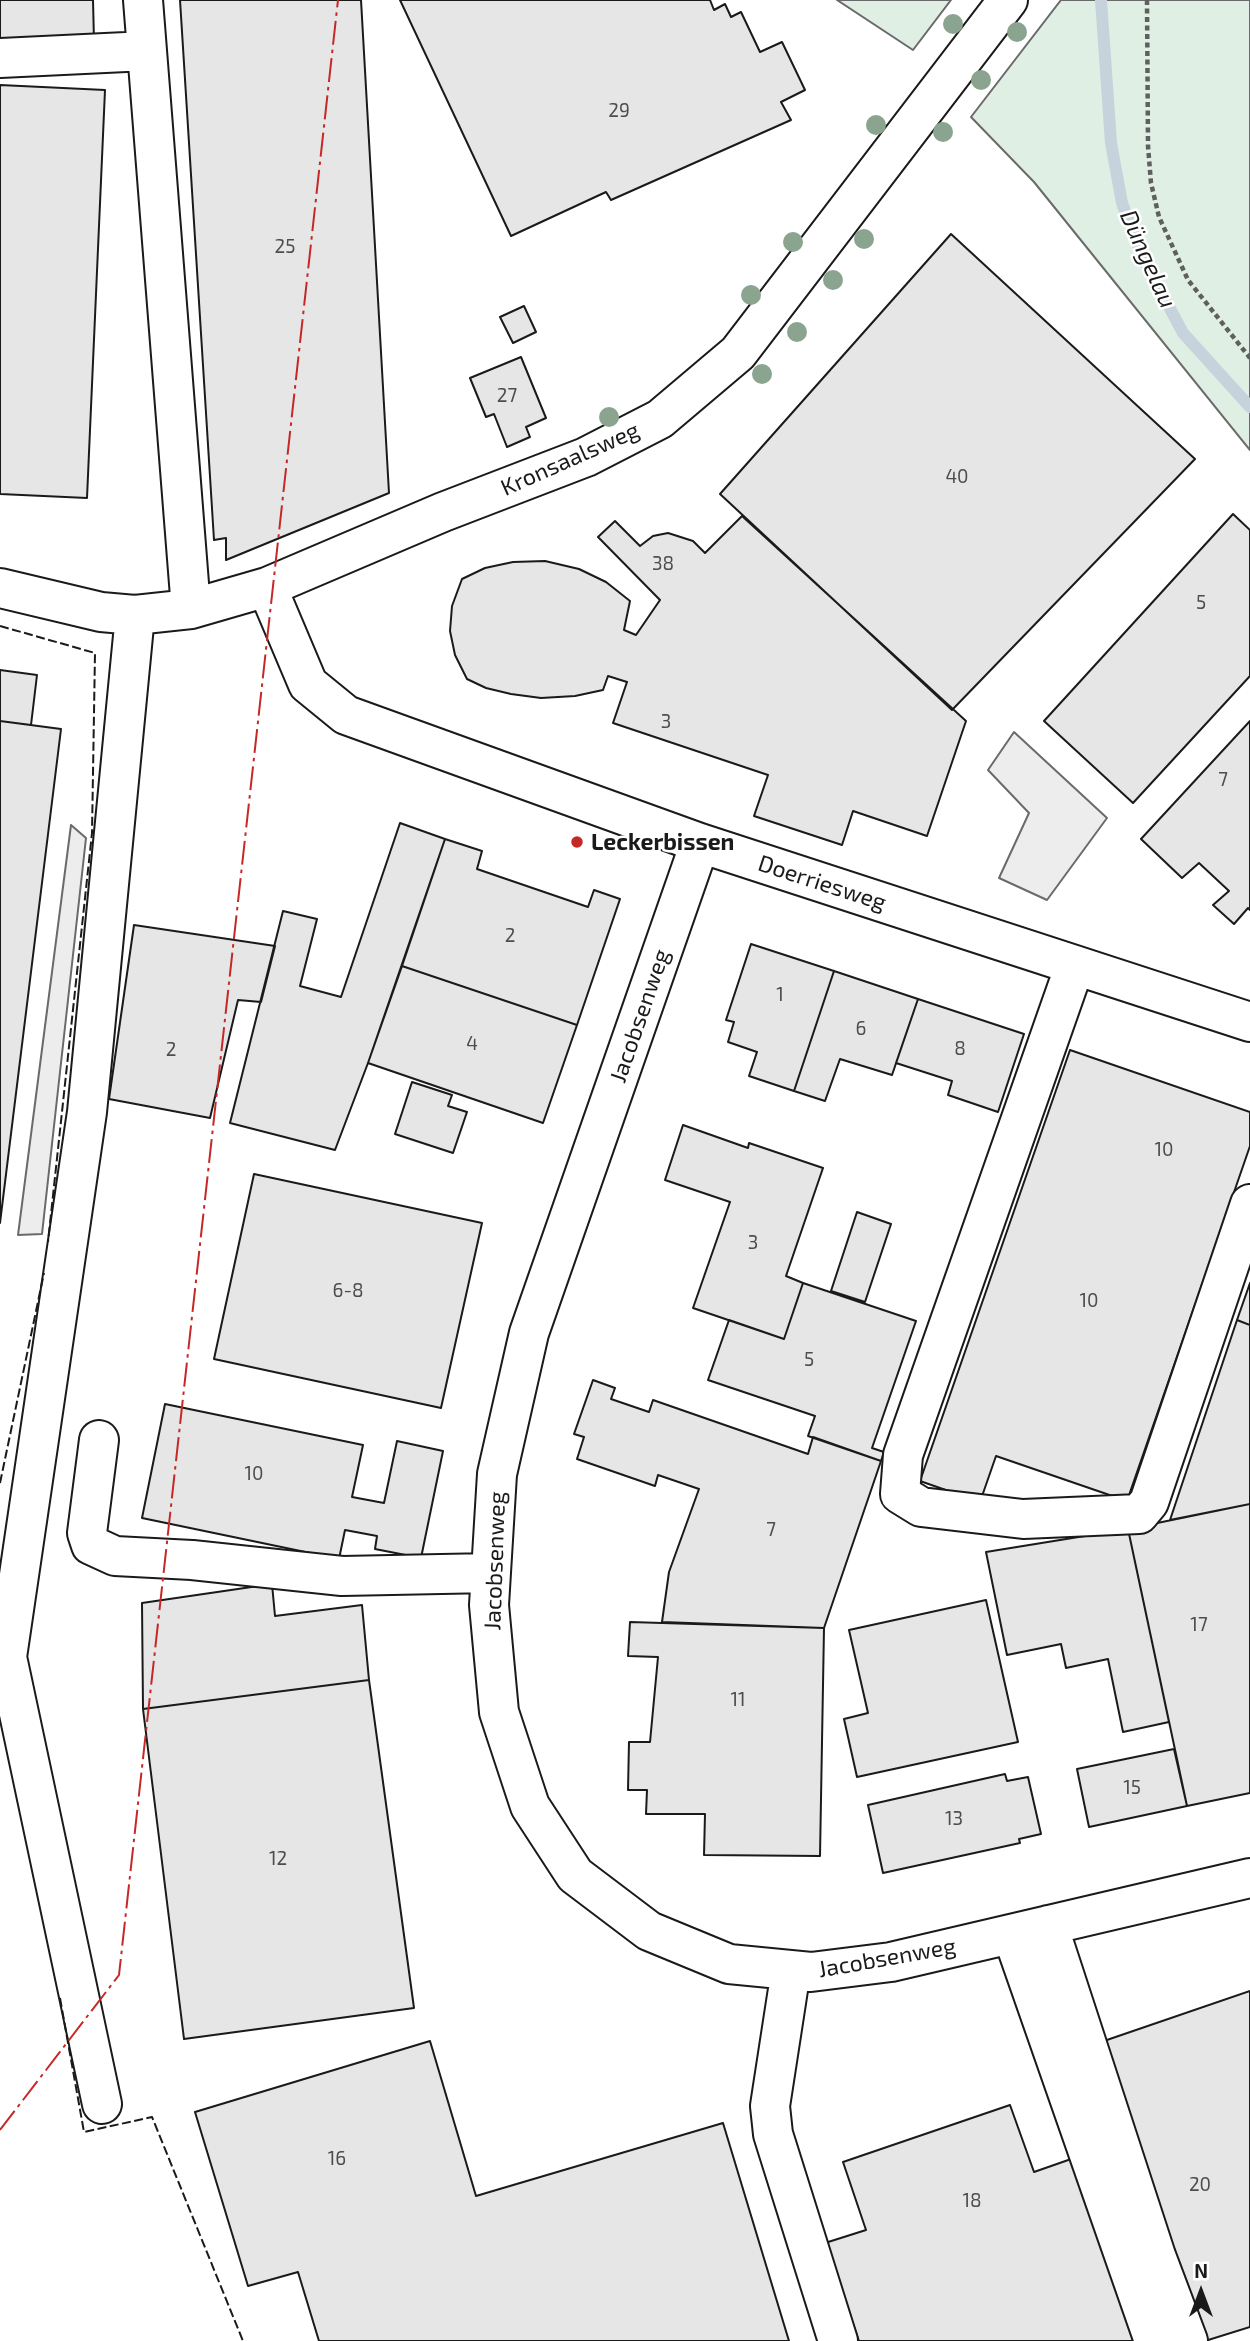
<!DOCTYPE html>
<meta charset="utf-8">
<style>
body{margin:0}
#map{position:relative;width:1250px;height:2341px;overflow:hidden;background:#fff;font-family:"Exo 2",sans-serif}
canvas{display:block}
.north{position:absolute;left:1166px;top:2257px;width:70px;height:70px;-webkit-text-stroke:5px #fff;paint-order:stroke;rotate:0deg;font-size:19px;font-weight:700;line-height:28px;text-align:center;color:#1a1a1a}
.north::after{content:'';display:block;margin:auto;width:24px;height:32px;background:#1a1a1a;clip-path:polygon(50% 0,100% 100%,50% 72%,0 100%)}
</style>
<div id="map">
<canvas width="1250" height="2341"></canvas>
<div class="north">N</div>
</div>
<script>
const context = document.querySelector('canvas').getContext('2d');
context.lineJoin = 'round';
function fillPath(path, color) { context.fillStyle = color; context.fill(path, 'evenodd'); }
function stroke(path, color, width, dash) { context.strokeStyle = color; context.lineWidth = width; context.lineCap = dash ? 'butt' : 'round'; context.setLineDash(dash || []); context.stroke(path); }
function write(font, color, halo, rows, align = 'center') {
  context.font = font + ' "Exo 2",sans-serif'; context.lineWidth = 5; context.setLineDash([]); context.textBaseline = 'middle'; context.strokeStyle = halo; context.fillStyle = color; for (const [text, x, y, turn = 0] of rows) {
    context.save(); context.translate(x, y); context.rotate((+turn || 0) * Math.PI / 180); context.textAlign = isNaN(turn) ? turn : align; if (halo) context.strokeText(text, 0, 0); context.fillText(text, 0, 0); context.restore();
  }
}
const green = new Path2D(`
 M837,0H951L913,50Z
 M1061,0H1250V450L1034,182L971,117Z`);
fillPath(green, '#e0efe3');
stroke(green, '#6a6a6a', 2);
const parking = new Path2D(`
 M1014,732L1107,818L1047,900L999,878L1029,813L988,770Z
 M71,825L86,838L42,1234L18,1235Z`);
fillPath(parking, '#ededed');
stroke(parking, '#6a6a6a', 2);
stroke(new Path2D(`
 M1101,0L1111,143L1122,203L1142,256L1183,333L1250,407`), '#c6d2dc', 12);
const building = new Path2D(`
 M0,0H93L94,41L0,43Z
 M180,0H361L389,493L226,560V538L214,540Z
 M400,0H710L714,10L725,4L731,17L741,12L760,52L782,42L805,90L781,102L791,120L611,200L606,192L511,236Z
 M0,85L105,90L87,498L0,494Z
 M951,234L1195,459L952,710L720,494Z
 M524,306L536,332L513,343L500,317Z
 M521,357L546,418L526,427L530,437L507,447L494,414L486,417L470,378Z
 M1233,514L1250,530V676L1133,803L1044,721Z
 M742,516L966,721L927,836L853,811L842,845L754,816L768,775L613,723L627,682L608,676L603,690L575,696L541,698L511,694L486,688L467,679L455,655L450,631L452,606L462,579L485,568L513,562L545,561L579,569L606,582L630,601L624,630L636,635L660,600L598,537L615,521L640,546L653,536L668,533L693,541L705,553Z
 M0,670L37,675L31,725L0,721Z
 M0,721L61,729L0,1223Z
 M1250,721V910L1248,908L1234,924L1213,905L1229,891L1199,863L1182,878L1141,839Z
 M400,823L445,839L368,1063L335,1150L230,1123L283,911L317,919L300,986L341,997Z
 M445,839L482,851L477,869L588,907L594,890L620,899L577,1025L402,966Z
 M134,925L275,946L261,1002L238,1000L210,1118L109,1099Z
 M751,944L834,971L794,1091L749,1076L757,1052L728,1042L734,1022L726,1020Z
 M402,966L577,1025L543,1123L368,1063Z
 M834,971L918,999L892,1075L840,1059L825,1101L794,1091Z
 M918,999L1024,1034L998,1112L948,1095L952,1081L896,1063Z
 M1070,1050L1250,1112V1146L1127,1501L996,1456L980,1502L920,1481Z
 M412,1082L452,1095L448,1106L467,1112L453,1153L395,1134Z
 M683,1125L748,1148L749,1143L823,1168L786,1276L803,1283L784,1339L693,1308L730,1202L665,1180Z
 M254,1174L482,1223L441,1408L214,1359Z
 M857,1212L891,1224L865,1302L831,1291Z
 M803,1283L916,1321L872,1448L884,1452L881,1461L808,1436L815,1416L708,1380L729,1320L784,1339Z
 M1250,1283V1325L1237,1320Z
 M1237,1320L1250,1325V1504L1170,1520Z
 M593,1380L615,1388L611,1399L649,1412L653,1400L808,1454L813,1437L881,1461L824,1628L662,1622L669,1572L699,1489L658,1475L655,1486L577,1459L584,1437L574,1434Z
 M165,1404L363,1445L352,1497L384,1503L397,1441L443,1451L421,1558L375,1549L377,1536L345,1530L339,1559L142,1518Z
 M1250,1504V1793L1187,1806L1128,1529Z
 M1128,1529L1169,1722L1123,1732L1108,1659L1066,1668L1061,1644L1007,1655L986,1552Z
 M272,1584L275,1616L362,1605L369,1680L143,1709L142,1603Z
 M986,1600L1018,1742L857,1777L844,1719L868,1713L849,1630Z
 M630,1622L824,1628L820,1856L704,1855L705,1814H646L647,1790H628L629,1742H650L658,1657L628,1656Z
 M369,1680L414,2008L184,2039L143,1709Z
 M1174,1749L1187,1806L1089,1827L1077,1769Z
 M1005,1774L1007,1781L1028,1777L1041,1834L1019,1839L1020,1843L883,1873L868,1805Z
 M1250,1991V2327L1205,2341L1101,2042Z
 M430,2041L476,2196L723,2123L789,2341H319L298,2272L248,2286L195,2112Z
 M1010,2105L1034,2172L1074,2158L1136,2341H859L825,2243L866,2230L843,2162Z`);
fillPath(building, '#e6e6e6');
stroke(building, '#1a1a1a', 2);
const minor = new Path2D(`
 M143,0L191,609
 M0,58L147,51
 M267,587L308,684L346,715L700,843L1250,1022
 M0,588L101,612L135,615L191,609L267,587L443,512L586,457L660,419L738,353L1008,0
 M700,843L529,1333L497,1474L489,1605L499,1712L530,1806L575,1875L649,1931L729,1964L811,1972L891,1962L1250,1878
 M1075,965L903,1455L900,1494L921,1507L1023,1519L1139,1514L1149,1502L1250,1204
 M99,1440L87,1533L91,1545L115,1556L192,1560L342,1576L491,1573
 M1048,1925L1156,2256L1188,2341
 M1012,1934L1154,2341
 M791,1970L770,2106L773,2134L838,2341
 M102,2104L7,1657L87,1112L135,615`);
stroke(minor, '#1a1a1a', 42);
stroke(new Path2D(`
 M1147,0L1148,146L1151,183L1159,217L1188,280L1250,358`), '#5f5f5f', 4.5, [5, 3.5]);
stroke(minor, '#fff', 38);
stroke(new Path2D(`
 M0,626L95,653L92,833L48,1242
 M0,1483L44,1273
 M60,1998L84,2132L152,2117L243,2341`), '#1a1a1a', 2, [9, 3.5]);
stroke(new Path2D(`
 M0,2130L119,1975L338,0`), '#c62828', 2, [24, 5, 3.5, 5]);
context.fillStyle = '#8aa48f';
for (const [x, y] of [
 [953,24],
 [1017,32],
 [981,80],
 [876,125],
 [943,132],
 [864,239],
 [793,242],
 [833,280],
 [751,295],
 [797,332],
 [762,374],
 [609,417]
]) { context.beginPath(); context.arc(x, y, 10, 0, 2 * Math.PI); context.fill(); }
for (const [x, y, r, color] of [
 [577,842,7,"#c62828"]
]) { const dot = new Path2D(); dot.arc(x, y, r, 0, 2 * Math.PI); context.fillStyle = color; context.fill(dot); stroke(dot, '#fff', 2.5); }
write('19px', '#4d4d4d', null, [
 ["29",619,111],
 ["25",285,247],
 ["27",507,396],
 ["40",957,477],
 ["38",663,564],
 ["5",1201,603],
 ["3",666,722],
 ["7",1223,780],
 ["2",510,936],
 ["1",780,995],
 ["6",861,1029],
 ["4",472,1044],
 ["8",960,1049],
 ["2",171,1050],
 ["10",1164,1150],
 ["3",753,1243],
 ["6-8",348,1291],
 ["10",1089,1301],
 ["5",809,1360],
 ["10",254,1474],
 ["7",771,1530],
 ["17",1199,1625],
 ["11",738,1700],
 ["15",1132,1788],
 ["13",954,1819],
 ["12",278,1859],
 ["16",337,2159],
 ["20",1200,2185],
 ["18",972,2201]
]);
write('23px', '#1a1a1a', '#fff', [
 ["Kronsaalsweg",570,459,-24],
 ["Doerriesweg",822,883,18],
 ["Jacobsenweg",640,1016,-71],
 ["Jacobsenweg",495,1561,-88],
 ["Jacobsenweg",887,1958,-10]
]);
write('bold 23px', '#1a1a1a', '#fff', [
 ["Leckerbissen",591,842]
], 'left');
write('italic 24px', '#1a1a1a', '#fff', [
 ["Düngelau",1148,259,66]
]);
</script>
